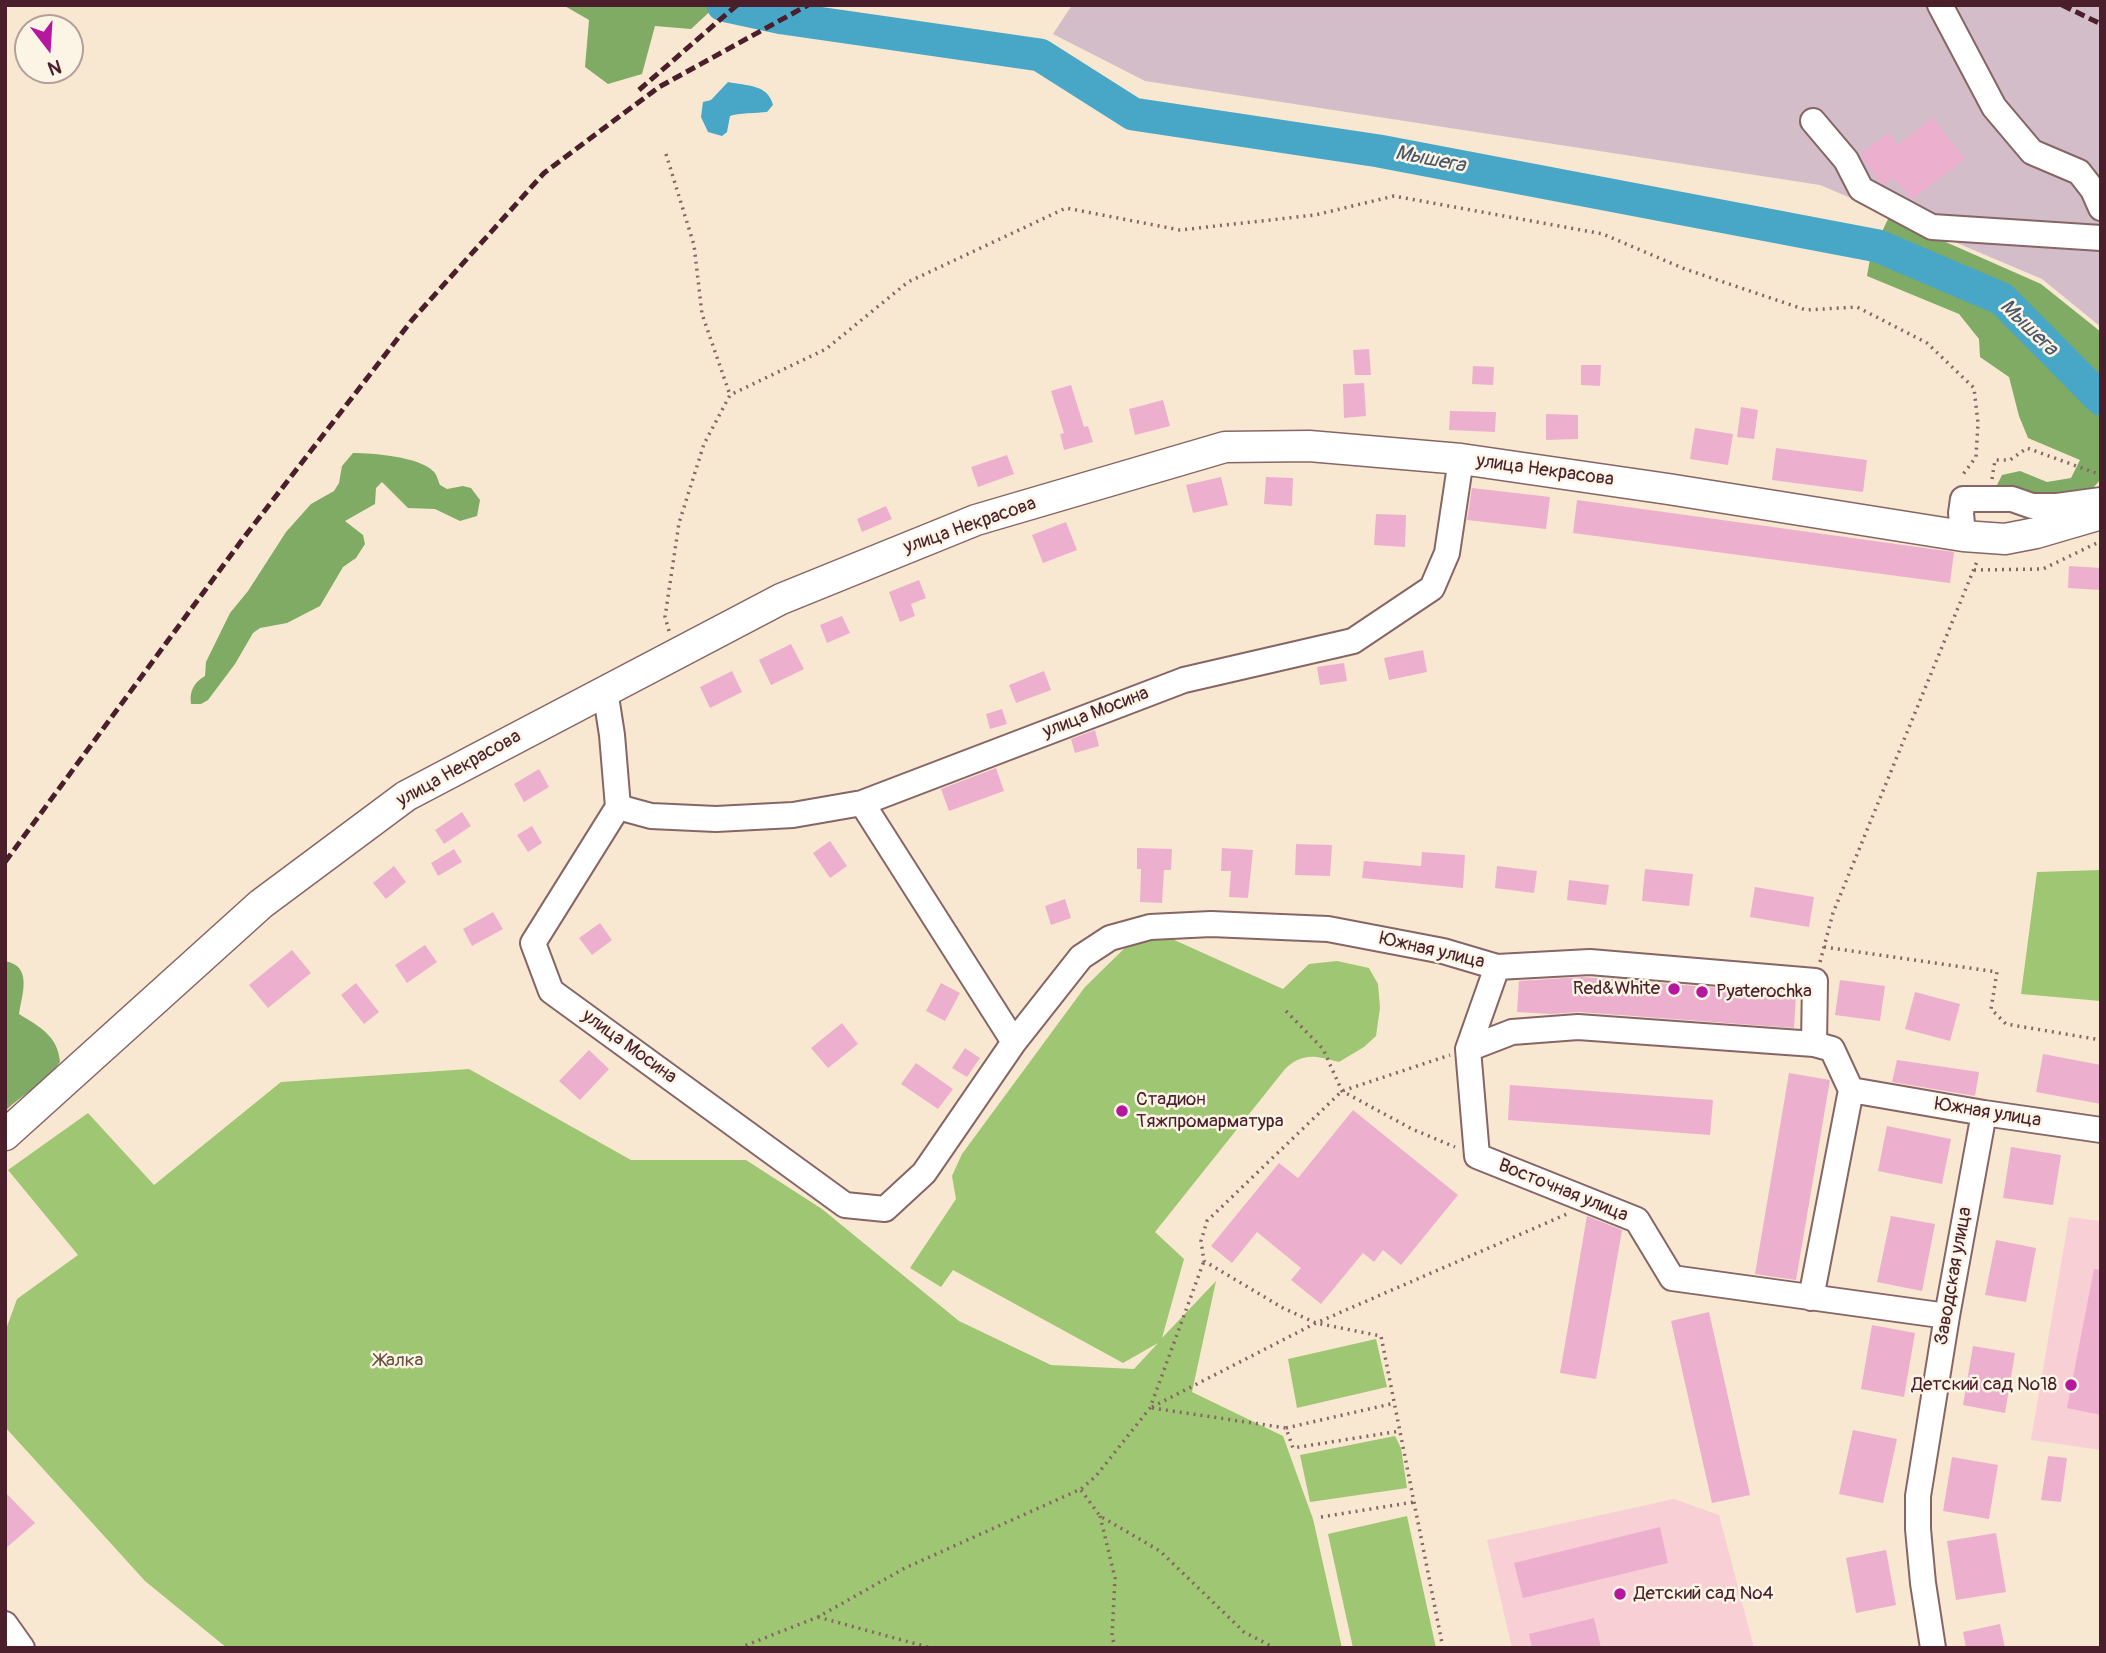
<!DOCTYPE html>
<meta charset="utf-8">
<style>
body{margin:0}
#map{position:relative;width:2106px;height:1653px;overflow:hidden;background:#f8e8d1;font-family:Pangolin,sans-serif}
canvas{display:block}
.frame{position:absolute;inset:0;border:7px solid #4a1f2b;pointer-events:none}
.north{position:absolute;left:14px;top:14px;width:70px;height:70px;box-sizing:border-box;background:#fcf5e5;border:2px solid #b59f9b;border-radius:50%;rotate:163deg;font-size:19px;font-weight:700;line-height:28px;text-align:center;color:#4a1f2b}
.north::after{content:'';display:block;margin:auto;width:24px;height:32px;background:#b5179e;clip-path:polygon(50% 0,100% 100%,50% 72%,0 100%)}
</style>
<div id="map">
<canvas width="2106" height="1653"></canvas>
<div class="frame"></div>
<div class="north">N</div>
</div>
<script>
const context = document.querySelector('canvas').getContext('2d');
context.lineJoin = 'round';
function fillPath(path, color) { context.fillStyle = color; context.fill(path, 'evenodd'); }
function stroke(path, color, width, dash) { context.strokeStyle = color; context.lineWidth = width; context.lineCap = dash ? 'butt' : 'round'; context.setLineDash(dash || []); context.stroke(path); }
function write(font, color, halo, rows, align = 'center') {
  context.font = font + ' Pangolin,sans-serif'; context.lineWidth = 5; context.setLineDash([]); context.textBaseline = 'middle'; context.strokeStyle = halo; context.fillStyle = color; for (const [text, x, y, turn = 0] of rows) {
    context.save(); context.translate(x, y); context.rotate((+turn || 0) * Math.PI / 180); context.textAlign = isNaN(turn) ? turn : align; if (halo) context.strokeText(text, 0, 0); context.fillText(text, 0, 0); context.restore();
  }
}
fillPath(new Path2D(`
 M2069,1217L2101,1221V1450L2031,1440Z
 M1674,1499L1719,1515L1754,1648H1512L1487,1540Z`), '#f7cfd4');
fillPath(new Path2D(`
 M1072,5H2101V327L2042,279L1820,185L1145,81L1053,34Z`), '#d2bdc8');
fillPath(new Path2D(`
 M2101,870V1001L2021,994L2037,872Z
 M1161,934L1283,989L1309,964L1337,961L1369,968L1378,984L1380,1008L1376,1036L1364,1047L1339,1062C1316,1056 1303,1052 1285,1069L1155,1232L1184,1259L1162,1338L1216,1281L1192,1392L1283,1436L1313,1519L1342,1648H227L145,1581L5,1427V1332L17,1299L78,1255L8,1170L88,1113L154,1185L281,1082L469,1069L631,1160H746L822,1209L959,1321L1051,1365L1134,1369L1158,1343L1123,1363L953,1270L941,1287L910,1268L956,1199L952,1176L962,1154L1085,987L1135,938Z
 M1376,1339L1387,1387L1297,1408L1288,1359Z
 M1395,1436L1401,1448L1407,1488L1310,1502L1300,1455Z
 M1407,1516L1436,1648H1353L1328,1534Z`), '#9fc672');
fillPath(new Path2D(`
 M563,5H717L691,29L655,26L642,74L608,84L585,67L589,20Z
 M1889,217L2041,284L2101,332V388L2012,298L1878,240Z
 M1871,253L2001,315L2043,360L2101,410V479L2083,499L2065,502L1995,489L2002,475L2020,471L2047,482L2071,478L2080,460L2028,438L2019,416L2009,377L1980,357L1979,339L1959,314L1867,276Z
 M353,453C372,453 420,457 433,471C437,474 438,481 440,485L447,489L463,486L471,488L480,500L477,516L460,521L435,509L408,508L382,482L376,488L375,504L345,521L363,535L365,544L356,558L343,567L320,606L287,623L260,628L253,633L235,664L208,700L201,704H191C189,692 194,682 205,676L206,662L230,613L248,591L286,532L311,504L334,491L339,483L342,466Z
 M5,961C33,966 22,994 19,1014C40,1027 58,1036 60,1062C46,1082 23,1094 5,1111Z`), '#7fab64');
fillPath(new Path2D(`
 M728,82C747,86 768,84 773,105L767,112C757,113 738,113 730,116L727,132L722,136L708,132L701,117L703,102L711,100Z`), '#48a6c7');
stroke(new Path2D(`
 M723,5L783,18L1040,55L1133,114L1379,151L1878,246L2002,299L2101,399`), '#48a6c7', 33);
fillPath(new Path2D(`
 M1933,118L1965,159L1912,199L1893,178L1884,185L1880,182L1860,154L1888,133L1898,145Z
 M1369,349L1371,375H1355L1353,350Z
 M1581,365H1601L1600,386L1581,385Z
 M1473,366L1494,367L1493,385L1472,384Z
 M1364,383L1366,416L1344,418L1343,384Z
 M1071,385L1084,427L1088,426L1093,442L1064,450L1060,434L1064,433L1051,391Z
 M1163,400L1170,426L1135,435L1129,409Z
 M1741,407L1758,410L1754,439L1737,437Z
 M1450,411L1496,412L1495,432L1449,430Z
 M1546,414L1578,415V439L1546,440Z
 M1695,428L1733,434L1728,465L1690,459Z
 M1776,448L1867,460L1863,492L1772,480Z
 M1007,455L1014,474L978,487L971,467Z
 M1221,477L1228,505L1193,513L1186,485Z
 M1266,477L1293,478L1292,506L1264,504Z
 M1472,488L1550,497L1546,529L1467,520Z
 M1577,500L1954,552L1950,583L1573,533Z
 M886,506L892,519L862,532L857,519Z
 M1376,514L1406,515L1405,547L1374,545Z
 M1066,522L1077,550L1043,563L1032,535Z
 M2069,566L2101,568V590L2068,588Z
 M919,580L926,598L911,604L915,616L900,622L889,592Z
 M842,616L850,633L827,643L820,625Z
 M791,644L804,669L771,685L759,660Z
 M1423,650L1427,672L1389,680L1384,658Z
 M1344,663L1347,681L1320,685L1317,667Z
 M732,671L742,692L710,708L700,687Z
 M1044,671L1051,690L1016,703L1009,685Z
 M1002,709L1007,724L990,729L986,714Z
 M1095,730L1099,746L1075,753L1071,739Z
 M996,768L1004,791L949,811L941,789Z
 M539,769L549,787L524,802L514,784Z
 M462,812L471,826L444,844L435,830Z
 M532,826L542,843L528,852L517,835Z
 M830,841L847,866L830,878L813,853Z
 M1296,844L1332,845L1330,876L1295,875Z
 M1137,848L1172,849L1171,870H1164L1162,903L1140,902L1141,869H1137Z
 M1222,848L1253,850L1248,898L1229,897L1231,871H1221Z
 M454,849L462,862L438,876L431,863Z
 M1422,852L1465,855L1463,888L1362,878L1364,861L1421,866Z
 M394,866L406,882L386,899L373,883Z
 M1497,866L1537,871L1534,893L1495,888Z
 M1645,869L1693,874L1689,906L1642,901Z
 M1569,880L1609,885L1606,905L1567,900Z
 M1755,887L1814,897L1809,927L1750,917Z
 M1065,899L1071,918L1051,925L1045,906Z
 M493,912L503,929L472,946L463,929Z
 M600,923L612,940L592,955L579,938Z
 M425,945L437,962L407,983L395,965Z
 M292,950L311,973L268,1008L249,985Z
 M1582,977L1796,994L1794,1028L1579,1012L1551,1014L1517,1012L1519,981Z
 M1840,980L1885,986L1880,1021L1835,1015Z
 M356,983L379,1012L364,1024L341,995Z
 M941,983L960,993L945,1021L926,1011Z
 M1915,992L1960,1004L1950,1041L1905,1029Z
 M842,1023L858,1044L828,1068L811,1048Z
 M965,1048L980,1058L967,1077L952,1068Z
 M589,1050L609,1069L580,1100L559,1081Z
 M2043,1054L2101,1065V1104L2036,1092Z
 M1897,1060L1979,1072L1975,1096L1892,1082Z
 M916,1063L953,1089L938,1109L901,1084Z
 M1789,1073L1830,1080L1796,1280L1755,1274Z
 M1510,1085L1713,1100L1710,1135L1508,1120Z
 M1353,1110L1458,1195L1401,1265L1383,1250L1374,1262L1363,1253L1321,1304L1291,1280L1301,1268L1257,1232L1232,1263L1211,1246L1279,1163L1298,1178Z
 M1887,1126L1951,1139L1942,1184L1878,1171Z
 M2011,1147L2061,1155L2053,1205L2003,1198Z
 M1587,1216L1622,1230L1596,1379L1560,1373Z
 M1891,1216L1935,1224L1922,1291L1877,1282Z
 M1996,1240L2036,1248L2026,1302L1985,1295Z
 M2094,1269L2101,1270V1415L2067,1408Z
 M1709,1312L1750,1495L1712,1503L1671,1321Z
 M1872,1325L1915,1333L1904,1397L1861,1389Z
 M1973,1346L2015,1353L2005,1413L1963,1405Z
 M1853,1430L1897,1439L1883,1503L1839,1494Z
 M2048,1456L2067,1458L2061,1502L2041,1500Z
 M1952,1457L1998,1465L1989,1519L1943,1511Z
 M5,1492L35,1523L5,1549Z
 M1660,1527L1668,1563L1523,1598L1514,1563Z
 M1996,1533L2006,1592L1956,1600L1947,1541Z
 M1886,1550L1896,1605L1856,1613L1846,1558Z
 M1594,1618L1601,1648H1532L1529,1634Z
 M2000,1624L2005,1648H1966L1963,1632Z`), '#edafce');
const minor = new Path2D(`
 M1940,5L1994,107L2032,152L2079,172L2093,190L2101,208
 M1813,121L1846,160L1861,189L1932,227L2101,238
 M1461,459L1447,553L1432,588L1353,641L1184,680L862,803L793,815L716,819L651,816L618,807L533,943L551,991L845,1205L885,1209L924,1173L1014,1042L1081,957L1110,938L1150,927L1211,924L1328,929L1443,951L1497,967L1590,962L1815,981L1814,1044L1832,1049L1851,1090L1984,1113L2101,1130
 M1963,536L1961,513L1963,499H2012L2032,506H2057L2101,500
 M605,690L612,735L618,807
 M862,803L1014,1042
 M1497,967L1468,1049L1477,1156L1637,1220L1672,1278L1947,1316
 M1468,1049L1512,1032L1578,1027L1814,1044
 M1811,1298L1851,1090
 M5,1624L22,1648
 M1933,1648L1923,1583L1918,1529V1496L1947,1316L1984,1113`);
const major = new Path2D(`
 M5,1135L261,904L406,796L781,599L976,520L1225,447L1309,446L1461,459L1668,489L1963,536L2005,539L2036,533L2101,514`);
stroke(minor, '#876565', 28);
stroke(major, '#876565', 33);
stroke(new Path2D(`
 M666,154L694,245L702,314L730,395
 M1992,479L1995,460H2010L2027,448L2101,475
 M1974,570L2043,569L2101,541
 M669,631L665,617L679,523L704,444L730,395L826,349L908,282L1066,208L1180,230L1315,215L1394,196L1603,234L1685,269L1806,310L1857,307L1927,343L1974,388L1978,423L1976,457L1961,477
 M1824,947L1997,972L1991,1009L2006,1024L2101,1040
 M1820,962L1833,913L1978,559
 M1286,1011L1323,1049L1342,1091L1412,1129L1455,1147
 M1152,1407L1316,1323L1567,1214
 M1152,1408L1286,1428L1293,1448L1400,1431
 M1286,1428L1395,1403
 M1081,1490L1100,1516L1160,1551L1244,1632L1275,1648
 M1100,1516L1115,1578L1112,1636L1115,1648
 M1321,1517L1414,1502
 M818,1617L931,1648
 M739,1648L818,1617L905,1568L1081,1489L1096,1476L1150,1408L1204,1261
 M1443,1648L1381,1336L1316,1323L1283,1308L1204,1261L1201,1241L1207,1221L1342,1091L1450,1055`), '#876565', 3.5, [2, 5]);
stroke(minor, '#fff', 24);
stroke(major, '#fff', 30);
stroke(new Path2D(`
 M2062,5L2101,24
 M639,90L737,5
 M5,862L242,540L412,320L544,173L659,87L808,5`), '#4a1f2b', 5, [10, 5]);
for (const [x, y, r, color] of [
 [1674,989,7,"#b5179e"],
 [1702,992,7,"#b5179e"],
 [1122,1111,7,"#b5179e"],
 [2071,1385,7,"#b5179e"],
 [1620,1594,7,"#b5179e"]
]) { const dot = new Path2D(); dot.arc(x, y, r, 0, 2 * Math.PI); context.fillStyle = color; context.fill(dot); stroke(dot, '#fcf5e5', 2.5); }
write('19px', '#4a1f2b', '#fcf5e5', [
 ["улица Некрасова",1545,471,8],
 ["улица Некрасова",970,526,-19],
 ["улица Мосина",1096,713,-21],
 ["улица Некрасова",459,769,-29],
 ["Южная улица",1432,951,13],
 ["улица Мосина",629,1047,36],
 ["Южная улица",1988,1113,9],
 ["Восточная улица",1563,1191,22],
 ["Заводская улица",1954,1276,-80]
]);
write('19px', '#4a1f2b', '#fcf5e5', [
 ["Red&White",1660,989,"right"],
 ["Pyaterochka",1716,992],
 ["Стадион",1136,1100],
 ["Тяжпромарматура",1136,1122],
 ["Детский сад №18",2057,1385,"right"],
 ["Детский сад №4",1634,1594]
], 'left');
write('19px', '#645140', '#fcf5e5', [
 ["Жалка",399,1361]
]);
write('italic 21px', '#495569', '#fcf5e5', [
 ["Мышега",1430,160,11],
 ["Мышега",2028,328,44]
]);
</script>
